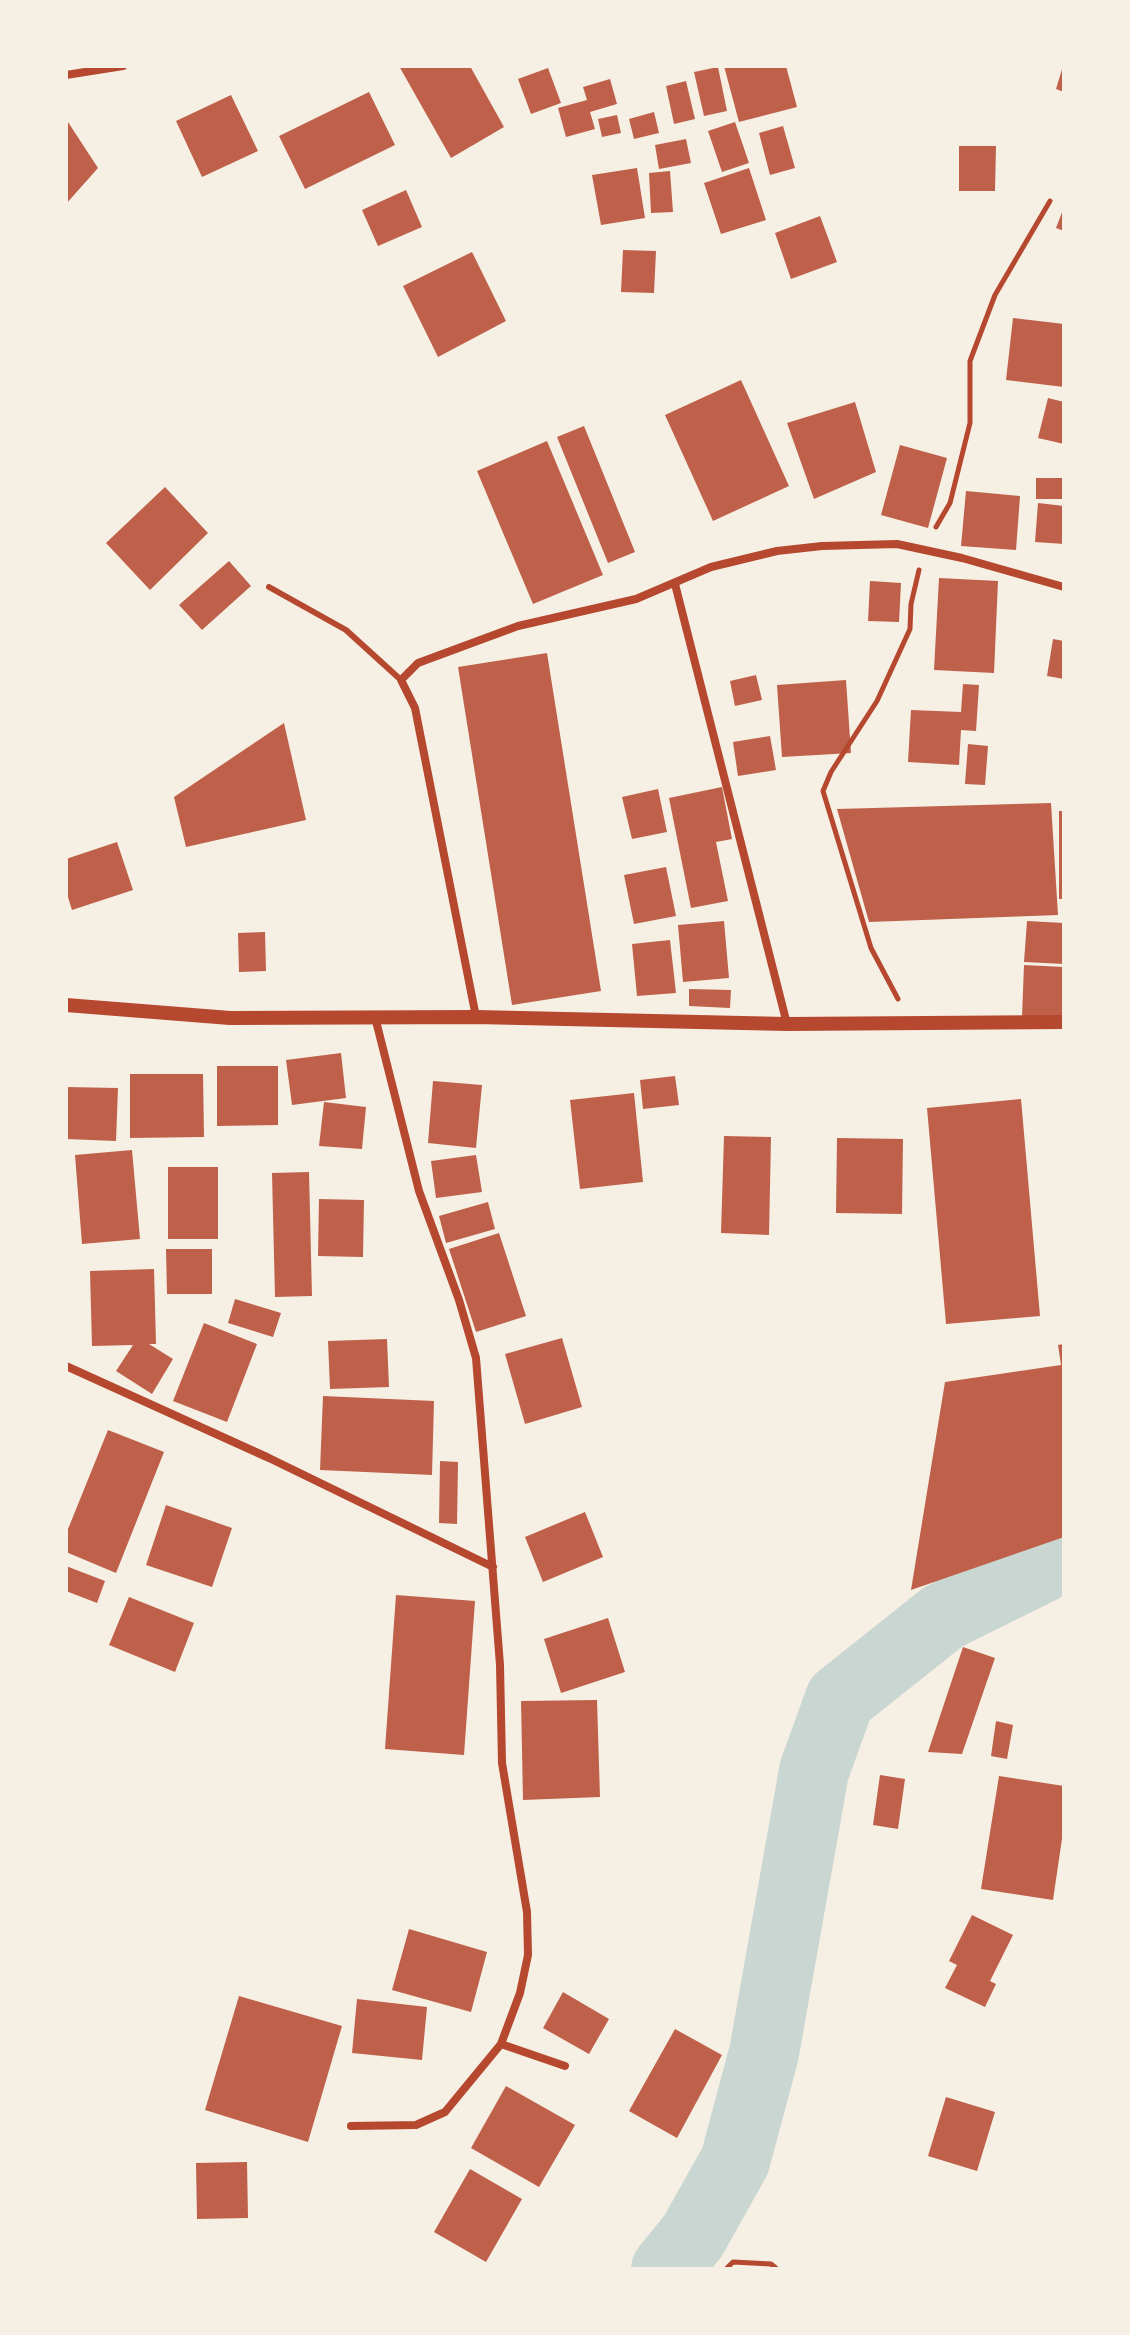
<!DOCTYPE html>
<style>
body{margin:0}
#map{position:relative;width:1130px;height:2335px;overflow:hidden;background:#f6efe4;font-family:Arial,sans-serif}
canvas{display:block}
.frame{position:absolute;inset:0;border:68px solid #f6efe4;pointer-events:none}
</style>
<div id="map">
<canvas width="1130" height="2335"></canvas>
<div class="frame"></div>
</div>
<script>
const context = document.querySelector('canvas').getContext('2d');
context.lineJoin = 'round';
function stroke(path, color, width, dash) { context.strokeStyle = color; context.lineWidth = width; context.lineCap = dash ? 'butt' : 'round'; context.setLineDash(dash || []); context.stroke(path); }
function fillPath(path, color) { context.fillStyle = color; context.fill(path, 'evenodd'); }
stroke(new Path2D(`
 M666,2269L693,2236L735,2161L764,2053L814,1771L840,1699L943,1617L1064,1557`), '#c9d6d2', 70);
fillPath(new Path2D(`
 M399,66H470L504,127L451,158Z
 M724,66H786L797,107L739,122Z
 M1063,66H1064V92L1056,89Z
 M718,67L727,111L704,116L694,72Z
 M548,68L561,103L531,114L518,79Z
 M610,79L617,104L590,112L595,129L566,137L558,108L587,100L583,87Z
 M686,81L695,119L674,124L666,86Z
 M369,92L395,145L305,189L279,136Z
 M231,95L258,151L202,177L176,121Z
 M654,112L659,133L634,139L629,119Z
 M617,115L621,133L602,137L598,119Z
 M68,122L98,168L66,204V124Z
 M735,122L749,163L722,172L708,131Z
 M783,126L795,168L770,175L759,133Z
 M686,139L691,163L659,169L655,145Z
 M959,146H996L995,191H959Z
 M637,168L645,218L601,225L592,175Z
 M749,168L766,220L721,234L704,183Z
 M670,171L673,212L651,213L649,173Z
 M406,190L422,227L378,246L362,210Z
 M1064,207V231L1056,228Z
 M820,216L837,262L791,279L775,233Z
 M623,250L656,251L654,293L621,292Z
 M472,252L506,321L438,357L403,286Z
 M1013,318L1064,324V387L1006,380Z
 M741,380L789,486L713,521L665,415Z
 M1048,398L1064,402V444L1038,438Z
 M855,402L876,472L814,499L787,423Z
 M584,426L635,552L608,563L557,437Z
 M547,441L603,575L533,604L477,471Z
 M900,445L947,458L928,528L881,515Z
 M1036,478H1063L1062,499H1036Z
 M165,487L208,533L150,590L106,543Z
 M966,491L1020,496L1016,550L961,546Z
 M1038,503L1064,506V544L1035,542Z
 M229,561L251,586L202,630L179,605Z
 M939,578L998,581L994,673L934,670Z
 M870,581L901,583L899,622L868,621Z
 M1053,639L1064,641V679L1047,676Z
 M547,653L601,991L512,1005L458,667Z
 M756,675L762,700L735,706L730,681Z
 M846,680L851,753L782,757L777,685Z
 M963,684L979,685L976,731L961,730L959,765L908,762L911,710L961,712Z
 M284,723L306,820L186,847L174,797Z
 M770,736L776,770L738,776L733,742Z
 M968,744L988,746L985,785L965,784Z
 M722,787L732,839L716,842L728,901L691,908L669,798Z
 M658,789L667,832L632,839L622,797Z
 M1051,803L1058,915L869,922L837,809Z
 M1059,811H1064V899H1059Z
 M117,842L133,890L72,910L66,891V859Z
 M666,867L676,916L634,924L624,875Z
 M724,921L729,978L683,982L678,925Z
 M1027,921L1064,923V964L1024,962Z
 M265,932L266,971L239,972L238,933Z
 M670,940L676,993L637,996L632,944Z
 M1024,965L1064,967V1019L1022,1017Z
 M689,989L731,990L730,1008L689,1006Z
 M341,1053L346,1098L292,1105L286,1060Z
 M217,1066H278V1125L217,1126Z
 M130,1074H203L204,1137L130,1138Z
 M675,1076L679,1105L643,1109L640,1080Z
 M433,1081L482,1085L476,1148L428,1143Z
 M66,1087L118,1088L116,1141L66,1139Z
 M634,1093L643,1182L580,1189L570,1100Z
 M1021,1099L1040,1316L946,1324L927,1108Z
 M324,1102L366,1107L362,1149L319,1146Z
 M724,1136L771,1137L769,1235L721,1233Z
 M837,1138L903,1139L902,1214L836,1213Z
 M132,1150L140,1239L82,1244L75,1155Z
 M476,1155L482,1192L436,1198L431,1161Z
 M168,1167H218V1239H168Z
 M309,1172L312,1296L275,1297L272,1173Z
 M319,1199L364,1200L363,1257L318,1256Z
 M488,1202L495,1229L446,1243L439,1216Z
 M499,1233L526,1316L476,1332L449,1249Z
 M166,1249H212V1294H167Z
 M154,1269L156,1344H149L173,1359L152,1394L116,1371L133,1345L92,1346L90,1271Z
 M235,1299L281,1313L273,1337L228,1323Z
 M204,1323L257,1344L227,1422L173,1401Z
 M562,1338L582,1407L525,1424L505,1354Z
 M387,1339L389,1387L330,1389L328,1341Z
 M1064,1344V1537L911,1590L945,1382L1061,1365L1058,1345Z
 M323,1396L434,1401L432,1475L320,1470Z
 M108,1430L164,1452L116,1573L66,1552V1534Z
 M440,1461L458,1462L457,1524L439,1523Z
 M166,1505L232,1528L212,1587L146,1565Z
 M585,1512L603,1557L543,1582L525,1537Z
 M66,1566L105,1581L97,1603L66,1591Z
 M396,1595L475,1601L464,1755L385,1749Z
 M129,1597L194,1623L175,1672L109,1645Z
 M608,1618L625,1672L561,1693L544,1639Z
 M963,1647L995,1658L962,1754L928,1752Z
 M597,1700L600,1797L523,1800L521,1701Z
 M996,1721L1013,1725L1007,1759L991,1756Z
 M880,1775L905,1779L898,1829L873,1825Z
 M999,1776L1064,1786V1825L1053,1900L981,1889Z
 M972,1915L1013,1935L990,1981L996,1984L985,2007L945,1988L957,1965L949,1961Z
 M409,1929L487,1952L471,2012L392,1990Z
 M563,1992L609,2019L589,2054L543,2028Z
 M239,1996L342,2026L308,2142L205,2110Z
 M357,1999L427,2007L422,2060L352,2053Z
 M675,2029L722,2055L677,2138L629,2111Z
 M506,2086L575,2125L539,2187L471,2148Z
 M946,2097L995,2112L977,2171L928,2156Z
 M247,2162L248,2218L197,2219L196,2163Z
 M470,2169L522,2199L486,2262L434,2232Z`), '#bf614a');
stroke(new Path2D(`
 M936,527L950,503L970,423V361L995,295L1050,201
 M898,999L871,948L823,791L831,772L877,701L910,629L911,604L919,570
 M726,2269L733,2262L771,2264L777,2269`), '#b5482f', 5);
stroke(new Path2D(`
 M269,587L346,630L401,680`), '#b5482f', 6);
stroke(new Path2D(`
 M66,75L123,66
 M675,584L787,1024
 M476,1017L415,708L401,680L418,663L518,626L636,599L711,567L777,551L822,546L897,544L962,558L1064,587
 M66,1366L269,1458L493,1567
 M501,2044L565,2066
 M351,2126L416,2125L445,2112L501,2044L520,1993L528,1955L527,1912L502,1763L500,1665L476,1358L459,1300L419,1191L375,1017`), '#b5482f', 8);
stroke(new Path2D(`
 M66,1005L230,1018L476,1017L787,1024L1064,1022`), '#b5482f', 14);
</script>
